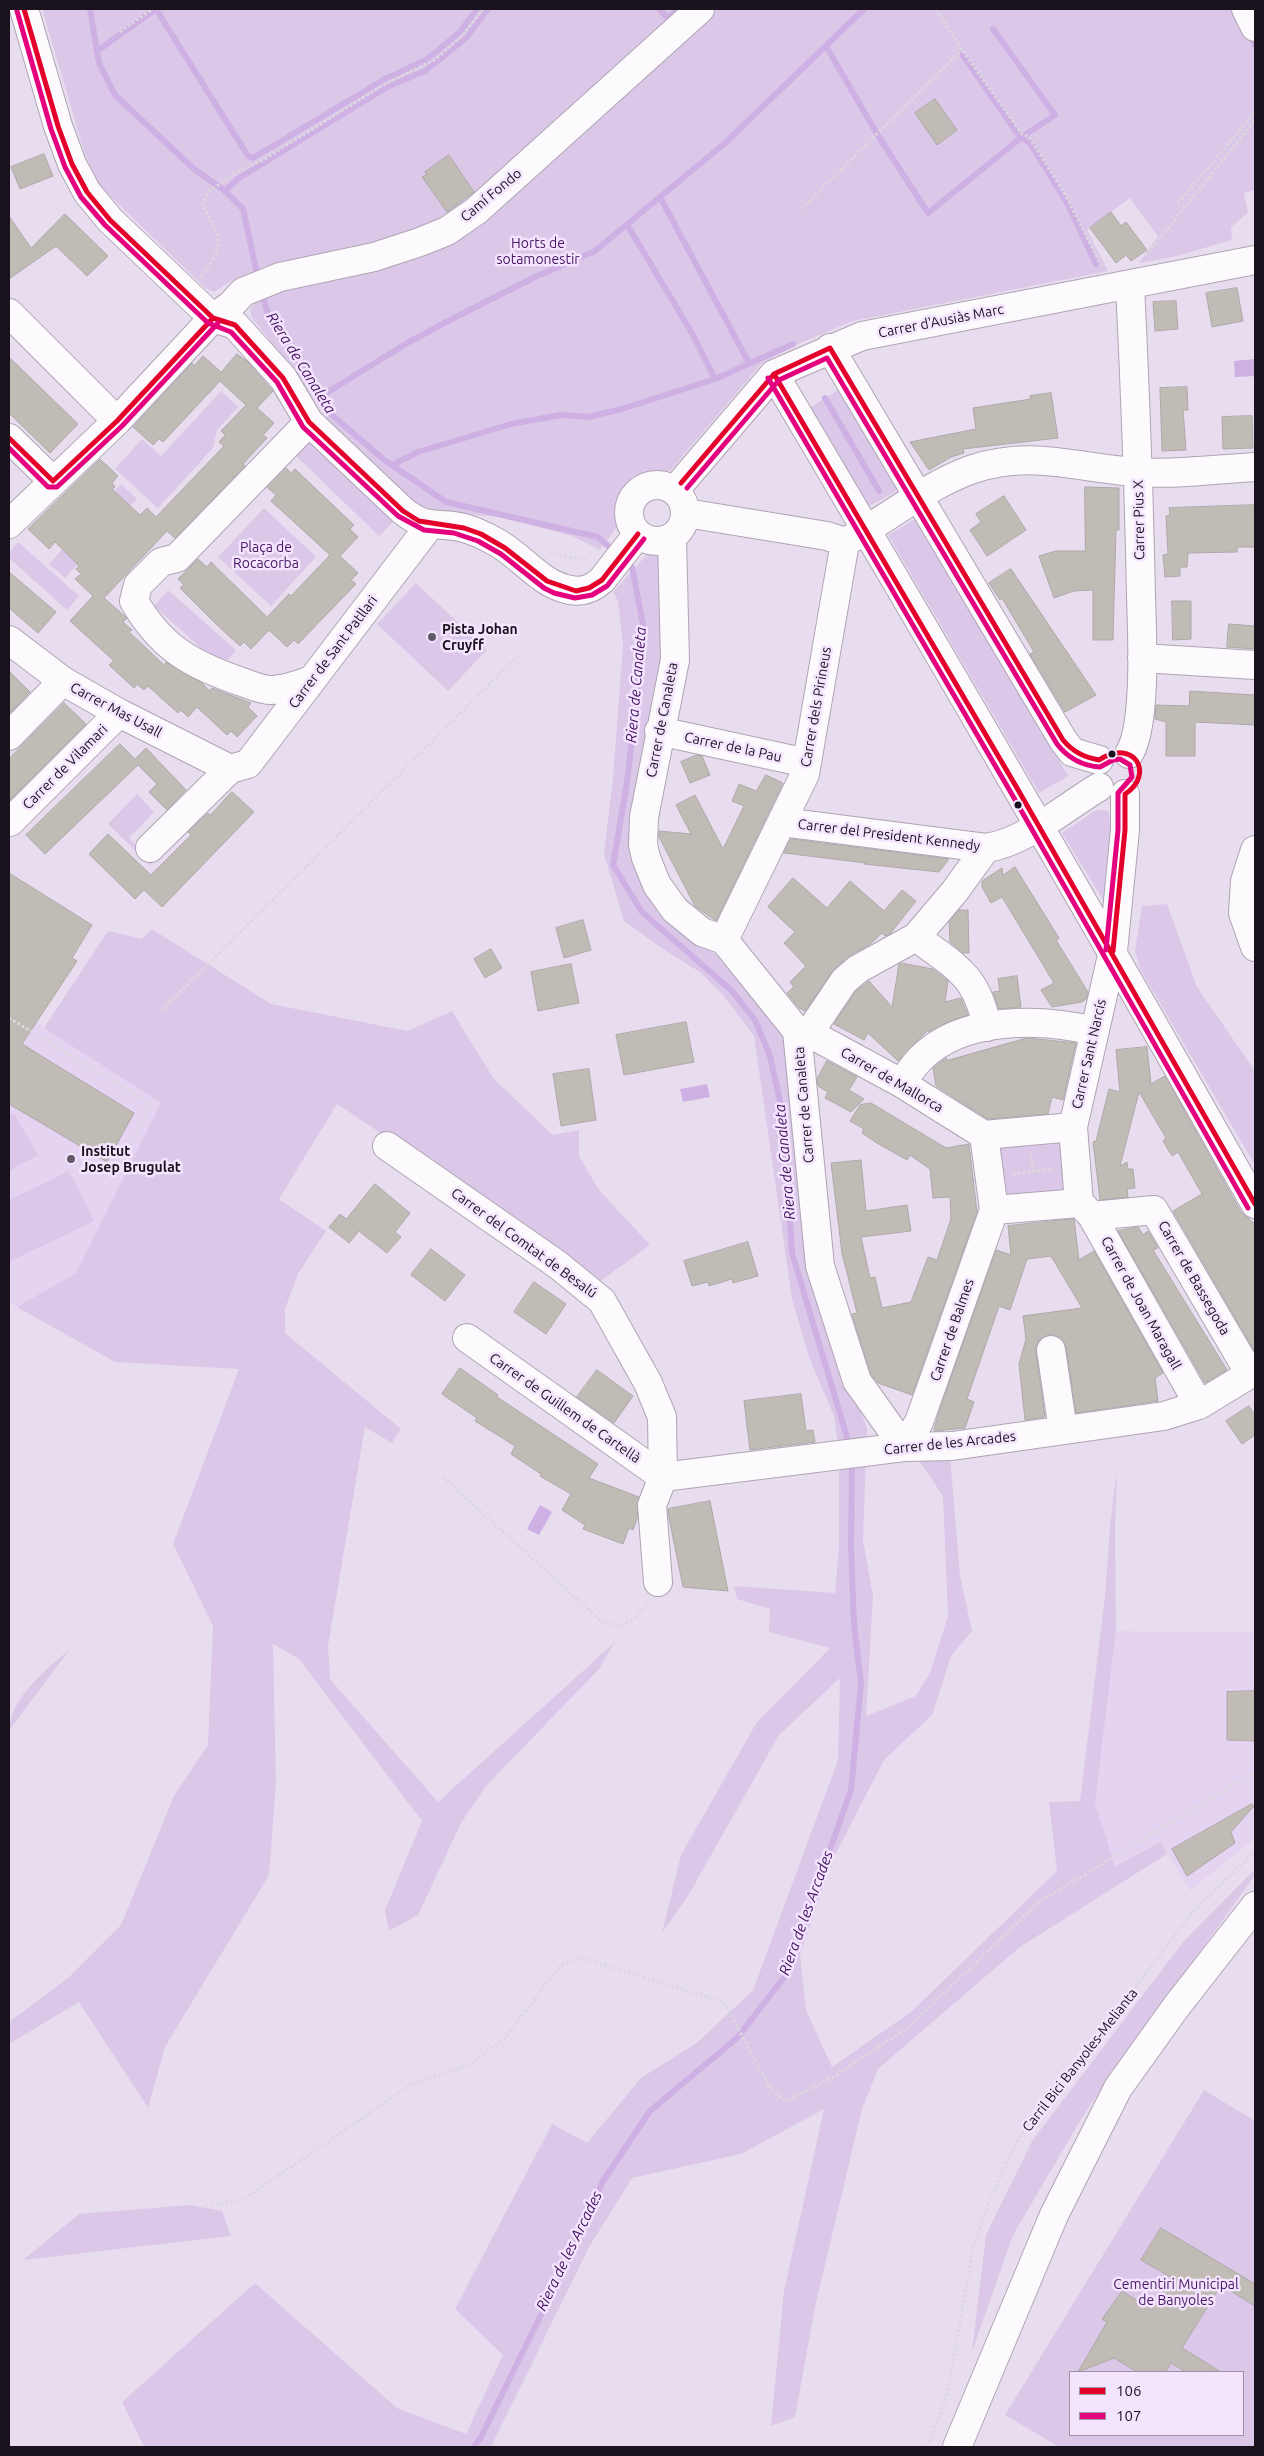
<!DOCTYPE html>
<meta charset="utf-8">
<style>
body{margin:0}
#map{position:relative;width:1264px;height:2456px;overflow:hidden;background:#e8ddef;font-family:Ubuntu,sans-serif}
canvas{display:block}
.frame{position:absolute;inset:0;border:10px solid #19121d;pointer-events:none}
.legend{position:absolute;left:1069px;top:2371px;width:175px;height:65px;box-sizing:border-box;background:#f4e5ff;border:1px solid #9c91a5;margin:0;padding:6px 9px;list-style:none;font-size:15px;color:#19121d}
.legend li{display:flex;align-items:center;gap:10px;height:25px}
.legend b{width:25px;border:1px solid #9c91a5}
</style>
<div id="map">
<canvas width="1264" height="2456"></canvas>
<div class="frame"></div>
<ul class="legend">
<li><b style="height:6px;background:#e4002b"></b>106</li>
<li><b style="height:6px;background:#e5007d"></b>107</li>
</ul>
</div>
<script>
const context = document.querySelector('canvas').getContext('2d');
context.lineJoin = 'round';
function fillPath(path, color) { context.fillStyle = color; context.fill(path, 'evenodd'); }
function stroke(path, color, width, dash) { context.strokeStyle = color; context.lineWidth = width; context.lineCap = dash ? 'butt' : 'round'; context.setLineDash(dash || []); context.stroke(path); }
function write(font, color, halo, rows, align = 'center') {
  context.font = font + ' Ubuntu,sans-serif'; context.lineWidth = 5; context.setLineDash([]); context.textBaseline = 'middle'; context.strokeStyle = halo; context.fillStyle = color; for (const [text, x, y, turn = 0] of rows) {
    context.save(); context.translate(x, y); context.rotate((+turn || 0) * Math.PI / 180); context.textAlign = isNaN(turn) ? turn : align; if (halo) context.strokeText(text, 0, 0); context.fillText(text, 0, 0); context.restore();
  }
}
fillPath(new Path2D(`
 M9,1004L161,1103L76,1273L17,1307L9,1303Z
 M1116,1631L1255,1632V1838L1190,1891L1161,1842L1115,1866L1095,1803Z`), '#e5d4f1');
fillPath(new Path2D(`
 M42,9H1240L1255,41V190L1244,193L1248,213L1231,227L1232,240L1173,257L1139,263L1158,236L1130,198L1087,230L1108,271L853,321L798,344L762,363L670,471L632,477C622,492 614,506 619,524L600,550L572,536L501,517L425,511L337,433L296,373L252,318L250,310L256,300L277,293L268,265L233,280L214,292L205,288L100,186L92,172L84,151Z
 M838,390L898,490L868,507L809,408Z
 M221,391L238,407L217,430L213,448L158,508L115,469L142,439L161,456Z
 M311,440L394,521L379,536L296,456Z
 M121,484L137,499L65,578L49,564Z
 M264,508L316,557L271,606L218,557Z
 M917,518L1068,776L1039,793L888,535Z
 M18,542L79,596L67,610L9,558V553Z
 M651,550L660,556L667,659L635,839L642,886L666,917L715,954L783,1032L792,1095L840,1351L867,1429L863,1540L873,1596L866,1716L916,1696L930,1673L948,1616L943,1496L918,1459L950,1455L960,1576L972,1631L951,1656L932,1715L884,1760L834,1857L800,1954L806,2010L832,2067L911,2012L1057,1871L1049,1802L1080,1801L1105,1597L1110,1526L1117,1470L1115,1532L1116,1631L1095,1803L1115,1866L1161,1842L1167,1854L1020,1947L878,2069L862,2109L815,2307L795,2417L771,2426L784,2291L824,2109L741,2154L632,2178L589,2247L491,2447H144L122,2402L255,2283L397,2408L466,2434L503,2355L455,2309L552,2124L587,2143L641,2078L698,2042L753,1990L838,1760L840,1678L779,1735L688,1896L662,1933L681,1855L757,1722L830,1648L769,1632L770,1609L737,1599L734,1586L835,1593L839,1546V1452L834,1416L810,1360L792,1299L754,1036L723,995L700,972L666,951L624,921L604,854L613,778L623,645L618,601L613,592Z
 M416,583L487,650L448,691L377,624Z
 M168,590L236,650L222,667L154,606Z
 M137,794L154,812L129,838L154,862L150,865L108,824Z
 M1096,810L1108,811L1113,835L1105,903L1062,833Z
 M1167,904L1197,987L1255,1071V1165L1140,969L1135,951L1142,906Z
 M152,929L271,1004L408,1031L452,1011L494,1079L553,1135L579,1130V1156L599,1190L650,1245L595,1285L568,1258L337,1104L279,1199L326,1231L298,1274L285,1309V1333L401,1429L392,1443L365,1427L328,1646L330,1679L438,1802L614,1643L599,1669L486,1786L461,1823L418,1915L389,1931L385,1910L422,1821L299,1659L273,1644L276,1783L269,1875L165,2047L148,2108L79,2002L9,2044V2022L68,1978L121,1925L174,1796L208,1745L213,1626L173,1544L239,1369L115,1362L17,1307L76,1273L161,1103L44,1028L108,931L142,939Z
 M14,1113L38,1155L9,1171V1116Z
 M1065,1140L1071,1189L1002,1197L996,1148Z
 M69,1171L94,1221L9,1262V1200Z
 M70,1649L10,1729L9,1732C9,1698 46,1670 70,1649Z
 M1255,1869V1875L1086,2111L1013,2235L972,2352L986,2235L1032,2141L1184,1941Z
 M1204,2090L1255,2121V2447H1059L1005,2415ZM1070,2372H1243V2435H1070Z
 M190,2205L222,2211L231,2236L23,2260L79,2214Z`), '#dbc8e8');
fillPath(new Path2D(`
 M1255,359V376L1235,377L1234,361Z
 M707,1084L710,1097L683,1102L680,1089Z
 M540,1505L552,1512L539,1535L527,1529Z`), '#cfb0e4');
stroke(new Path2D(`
 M90,9L99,63L115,95L194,169L225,191L243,209L258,278
 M156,9L248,156L253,158L385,79L426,60L460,32L477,9
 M659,9L668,18L678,9
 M1249,33L1255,45
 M826,46L877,134L928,213L1022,137L1055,115L993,29
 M97,51L156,9
 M962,54L1017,133L1030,143L1067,203L1096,264
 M225,191L239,178L387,87L425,71L466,38L488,9
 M660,197L749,363
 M628,226L693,335L715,379
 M261,290L268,314L332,415L383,459L446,502L598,537L616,553
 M320,397L409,342L450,320L535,277L595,251L725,143L864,9
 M825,398L879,491
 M392,465L418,452L511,424L561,415L588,417L622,409L715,379L793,344
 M625,561L632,567L644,629L627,783L613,865L642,912L732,991L755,1020L770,1056L783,1115L792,1253L850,1447
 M474,2447L481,2437L565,2266L603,2181L650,2111L737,2038L785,1976L851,1790L861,1683L854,1624L851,1546L852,1464`), '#cfb0e4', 6);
const building = new Path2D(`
 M935,99L957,130L937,145L915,113Z
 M44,154L53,176L20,189L11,167Z
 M449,155L474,192L447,212L422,177L427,174L425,172Z
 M1111,212L1121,226L1126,222L1147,250L1131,261L1126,255L1116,263L1090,228Z
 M65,214L108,256L87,276L56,246L9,279V216L31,248Z
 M1237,288L1243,321L1212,327L1206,293Z
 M1176,301L1178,329L1155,331L1153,302Z
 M237,354L247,361L273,391L257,408L274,423L263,435L267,438L243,464L245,466L175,538L167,531L104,598L127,618L123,622L132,630L129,632L164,665L166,662L202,683L210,691L212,688L251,703L248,707L257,716L237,737L231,731L227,735L197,707L188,717L181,710L178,713L148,686L144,690L137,684L134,688L109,665L114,661L70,621L93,596L75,579L81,574L76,569L79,566L55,542L49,549L28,529L100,459L118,476L112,483L115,487L112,489L140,515L147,508L156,517L224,446L219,442L225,435L221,431L246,405L220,381L163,442L159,439L153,445L133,427L192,363L194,366L203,356L221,372Z
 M9,357L78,424L50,453L9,413Z
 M1187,387L1188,410H1183L1186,450L1162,451L1160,388Z
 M1051,393L1058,438L963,449L964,453L951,457L929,470L910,442L976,429L973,408L1031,399L1030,396Z
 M1252,416L1253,448L1223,449L1222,417Z
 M286,468L291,473L295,469L354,525L350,529L358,537L340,556L358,573L351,580L356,584L298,644L294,640L287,647L269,630L251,649L244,642L240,646L216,624L180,588L184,585L178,579L198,559L207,567L211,562L267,617L289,594L291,596L330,555L271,501L276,495L267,487Z
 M1085,487L1119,488V530H1116L1113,640H1093V590L1074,591L1054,598L1039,556L1056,551H1085Z
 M1004,496L1026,530L987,556L970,530L981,522L976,514Z
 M1255,505V547H1237V552L1188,553L1187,567H1180V576L1165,577L1163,555L1168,554L1166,516L1170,515L1169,508Z
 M1011,569L1096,695L1065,712L1030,654L1034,652L1002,598L1000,600L989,583Z
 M9,572L56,612L38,633L9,608Z
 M1172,601H1191V639L1173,640Z
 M1229,624L1255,626V649L1227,647Z
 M9,671L30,692L11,712L9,710Z
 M1190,691L1255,695V725L1195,722V756H1166V722L1155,719L1156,705L1189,706Z
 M64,703L86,724L9,801V759Z
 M120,744L135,759L146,748L186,790L167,810L149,792L157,784L138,765L45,854L26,835Z
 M697,755L702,756L710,775L690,783L681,762Z
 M766,775L783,783L716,921L695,906L659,837V831L691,834L676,805L695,795L723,849L744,806L732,801L739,784L756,791Z
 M232,792L254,812L162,907L144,890L135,899L89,854L108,834L151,875L191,835L188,832L208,813L210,815Z
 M791,839L949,859L939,872L864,864L866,863L784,853Z
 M1015,867L1059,938L1056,940L1088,992L1086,999L1082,1002L1052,1007L1041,990L1054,983L1002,897L991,903L982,887V881L1002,868L1003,875Z
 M9,873L92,925L72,958L77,961L22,1044L134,1113L107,1162L9,1104Z
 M793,878L827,908L850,881L884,911L902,890L916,901L890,934L885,936L882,933L869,945L850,955L834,969L805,1011L799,1008L787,993L794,987L790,982L806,966L784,943L795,932L768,907Z
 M959,910H968L969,953H963L950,942L949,922Z
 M583,920L591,950L564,958L556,928Z
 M491,949L502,968L485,978L474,959Z
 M901,963L933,969L948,981L945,1002L961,998L968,1015L950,1021L928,1032V1030L898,1061L868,1033L864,1040L834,1024L856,991L869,981L892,1007L899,964Z
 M571,964L579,1003L538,1011L531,972Z
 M1017,976L1021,1007L999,1009L993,992L1000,991L998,979Z
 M686,1022L694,1062L624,1075L616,1035Z
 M1027,1038L1076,1043L1063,1100L1052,1097L1048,1114L988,1119L936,1086L933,1068L946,1058L948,1060Z
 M1147,1047L1151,1084L1165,1076L1241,1212L1255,1224V1352L1173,1211L1202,1194L1178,1152L1172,1156L1163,1141L1166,1138L1139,1092L1120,1166L1127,1162L1128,1169H1133L1135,1188L1127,1189L1128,1197L1100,1200L1093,1142L1096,1141L1109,1089L1120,1092L1116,1050Z
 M827,1061L857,1077L849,1090L864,1099L851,1112L825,1098L828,1092L818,1086L817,1079Z
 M589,1069L596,1120L561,1126L553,1074Z
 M871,1103L946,1148L969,1144L977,1212L912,1395L878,1383L871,1374L852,1314L857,1313L842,1253L831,1163L861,1160L866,1211L907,1205L911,1231L861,1237L870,1278L875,1277L882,1308L911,1302L928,1257L937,1260L951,1219L950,1197L933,1198L930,1169L910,1155L907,1160L877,1143L862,1133L864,1129L850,1121L860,1105Z
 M375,1184L410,1213L395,1232L401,1237L387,1253L359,1231L349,1243L329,1227L340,1214L346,1219Z
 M1074,1219L1079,1260L1094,1251L1163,1373L1155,1378L1158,1401L1076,1413L1066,1347L1063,1340L1056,1335H1049L1041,1338L1036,1345V1352L1045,1417L1025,1420L1019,1364L1026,1339L1023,1316L1082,1308L1051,1256L1027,1259L1010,1310L999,1306L967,1399L974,1402L965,1428L935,1431L934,1429L941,1406L996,1250L1011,1255L1008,1226Z
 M1138,1227L1143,1235L1148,1231L1158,1248L1153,1250L1227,1370L1205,1383L1118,1231Z
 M748,1242L758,1276L733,1283L732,1279L709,1286L708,1282L692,1286L684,1261Z
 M431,1249L465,1275L445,1301L411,1275Z
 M534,1282L566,1304L546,1334L514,1312Z
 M460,1368L498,1395L497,1397L598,1464L589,1478L639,1497L637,1519L633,1530L629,1528L623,1544L583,1529L585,1525L562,1510L571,1494L540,1476L541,1474L511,1454L515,1446L475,1421L477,1418L442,1394Z
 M597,1370L633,1396L614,1423L577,1397Z
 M801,1394L806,1431L813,1430L815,1442L750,1450L744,1401Z
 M1249,1406L1255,1415V1435L1242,1444L1226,1421Z
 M710,1501L728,1591L683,1587L669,1518L668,1509Z
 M1255,1691V1741L1227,1740V1692Z
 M1252,1804L1254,1806L1231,1832L1235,1843L1187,1876L1172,1849Z
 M1161,2228L1255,2284V2306L1221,2285L1182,2348L1221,2372H1186L1171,2363L1166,2372H1137L1114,2358L1078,2372L1107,2322L1102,2319L1122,2291L1152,2310L1172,2278L1141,2260Z`);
fillPath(building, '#c0bcb5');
stroke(building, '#ada8aa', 1);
const minor = new Path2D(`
 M24,9L58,126L72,164L87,192L110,220L213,318L235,325L283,378L309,422L403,511C428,531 438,521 464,528C475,531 487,537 496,542C520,555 540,583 566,589C580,593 591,590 602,580L638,534
 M1246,9L1255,27
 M9,313L117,421
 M830,348L1063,740L1072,752L1099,760
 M774,374C937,649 1098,925 1255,1204
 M309,422L177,558L161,562L138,585L134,601C161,648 192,665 242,682C251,685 262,690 271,690C286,690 299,684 312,680
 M9,438L53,481
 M681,483L774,374L862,336L1255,260
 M629 513a28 28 0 1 1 56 0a28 28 0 1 1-56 0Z
 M686,513L827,536L845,542
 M9,524L117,421L213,318L231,305L243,292L280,277L374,257L420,242L447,231L476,211L700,9
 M672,537L675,660L644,817L643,845L646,858L657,885L675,910L702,932L724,940L797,1031L820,1266L857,1381L904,1447
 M845,542C888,519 927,485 973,469C1034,449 1078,469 1138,472C1176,475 1217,469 1255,467
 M9,640L63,681L119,713L230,769
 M1142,658L1255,665
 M659,731L807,763
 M9,736L63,681
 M1129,754C1147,725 1142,632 1141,596C1139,492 1135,389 1130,285
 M230,769L248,764L430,525
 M10,822L119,713
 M782,822L986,848C1024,843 1067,806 1099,787
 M150,848L230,769
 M1255,850L1245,881L1243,913L1255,947
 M916,937C956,967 977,975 987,1027
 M724,940L805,774L845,542
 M797,1031L809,1033L901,1083L984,1135
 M809,1033L844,981L858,969L916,937L955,891L986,848
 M901,1083C908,1075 913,1066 920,1059C962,1016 1041,1018 1094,1031
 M1073,1127L984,1135L994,1210L1079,1203L1073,1127L1113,951L1125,830V794
 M387,1146L558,1265L602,1301L648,1383L662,1417L663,1477L652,1505L658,1582
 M1081,1204L1092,1216L1199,1405
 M1092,1216L1154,1210L1250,1374
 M467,1338L663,1477
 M1051,1350L1063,1430
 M904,1447L919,1422L994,1210
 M663,1477L904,1447L952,1446L1164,1416L1199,1405L1255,1371`);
const major = new Path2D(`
 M957,2447L1054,2215L1118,2088L1176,2007L1255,1906`);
stroke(minor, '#aea5b3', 30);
stroke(major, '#aea5b3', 30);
stroke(new Path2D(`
 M936,9L962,50L1022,134L1029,137L1066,196L1101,265
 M120,32L153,9
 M1178,203L1255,112
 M801,209L962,50
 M1146,256L1255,120
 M201,276C227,246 221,237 202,205L208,192L237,172L263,160L385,84L436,59L463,35L483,9
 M622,518C624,491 632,480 659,478
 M550,552L561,556L587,560
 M162,1010L518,656
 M9,1018L151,1104L115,1176
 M1031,1154L1033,1171
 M1013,1174L1054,1169
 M443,1477L600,1620L618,1626L634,1619L649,1602
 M201,2207L242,2200L411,2085L472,2063L505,2038L561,1965L581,1958L724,2002L771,2090L786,2101L833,2077L910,2026L1039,1902L1255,1772
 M927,2447L947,2396L973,2248L988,2205L1009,2157L1026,2126L1094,2042L1192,1913L1255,1851`), '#dbd8de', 3, [2.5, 2.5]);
stroke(minor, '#fcfafd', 28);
stroke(major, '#fcfafd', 28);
stroke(new Path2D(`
 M24,9L58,126L72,164L87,192L110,220L213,318L235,325L283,378L309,422L403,511L419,521L464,528L481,534L505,548L547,581L576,591L589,588L602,580L638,534
 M774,374L1017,788L1255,1204
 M9,438L53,481L117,421L213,318
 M681,483L774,374L830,348L1063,740C1073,752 1084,757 1099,760C1135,737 1155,775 1125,794V830L1113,951`), '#e4002b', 5);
stroke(new Path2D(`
 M17,11L51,129L65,167L81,197L105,225L208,323L231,332L277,382L303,427L398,516L424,530L454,533L478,541L501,554L544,588L554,593L575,598L592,595L607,586L644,539
 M768,378L1010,791L1248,1208
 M9,448L48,487H57L122,426L218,323
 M687,488L779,380L827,358L1057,744C1068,758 1083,766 1100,767L1113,760L1120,759L1130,765L1132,777L1118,793V830L1106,950`), '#e5007d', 5);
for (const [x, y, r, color] of [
 [432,637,5,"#615966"],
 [1112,754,4.5,"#19121d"],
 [1018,805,4.5,"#19121d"],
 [71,1159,5,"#615966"]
]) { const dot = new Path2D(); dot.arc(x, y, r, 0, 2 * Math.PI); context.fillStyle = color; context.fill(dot); stroke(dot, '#f4e5ff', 2); }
write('14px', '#19121d', '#f4e5ff', [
 ["Camí Fondo",491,195,-40],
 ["Carrer d'Ausiàs Marc",941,321,-11],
 ["Carrer Pius X",1139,520,-91],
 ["Carrer de Sant Patllari",333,652,-53],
 ["Carrer dels Pirineus",816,707,-80],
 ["Carrer Mas Usall",116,710,28],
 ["Carrer de Canaleta",662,720,-79],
 ["Carrer de la Pau",733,747,12],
 ["Carrer de Vilamari",65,767,-45],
 ["Carrer del President Kennedy",889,835,7],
 ["Carrer Sant Narcís",1089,1054,-77],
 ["Carrer de Mallorca",892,1080,30],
 ["Carrer de Canaleta",804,1105,-95],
 ["Carrer del Comtat de Besalú",524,1243,36],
 ["Carrer de Bassegoda",1194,1278,60],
 ["Carrer de Joan Maragall",1141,1303,61],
 ["Carrer de Balmes",952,1330,-71],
 ["Carrer de Guillem de Cartellà",565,1408,35],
 ["Carrer de les Arcades",950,1443,-6],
 ["Carril Bici Banyoles-Melianta",1080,2060,-52]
]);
write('14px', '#491563', '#f4e5ff', [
 ["Horts de",538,243],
 ["sotamonestir",538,259],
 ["Plaça de",266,547],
 ["Rocacorba",266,563],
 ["Cementiri Municipal",1176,2284],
 ["de Banyoles",1176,2300]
]);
write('bold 14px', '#19121d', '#f4e5ff', [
 ["Pista Johan",442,629],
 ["Cruyff",442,645],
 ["Institut",81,1151],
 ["Josep Brugulat",81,1167]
], 'left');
write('italic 15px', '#461160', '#f4e5ff', [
 ["Riera de Canaleta",301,363,58],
 ["Riera de Canaleta",636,685,-85],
 ["Riera de Canaleta",785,1162,-95],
 ["Riera de les Arcades",806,1913,-70],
 ["Riera de les Arcades",569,2251,-64]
]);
</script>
